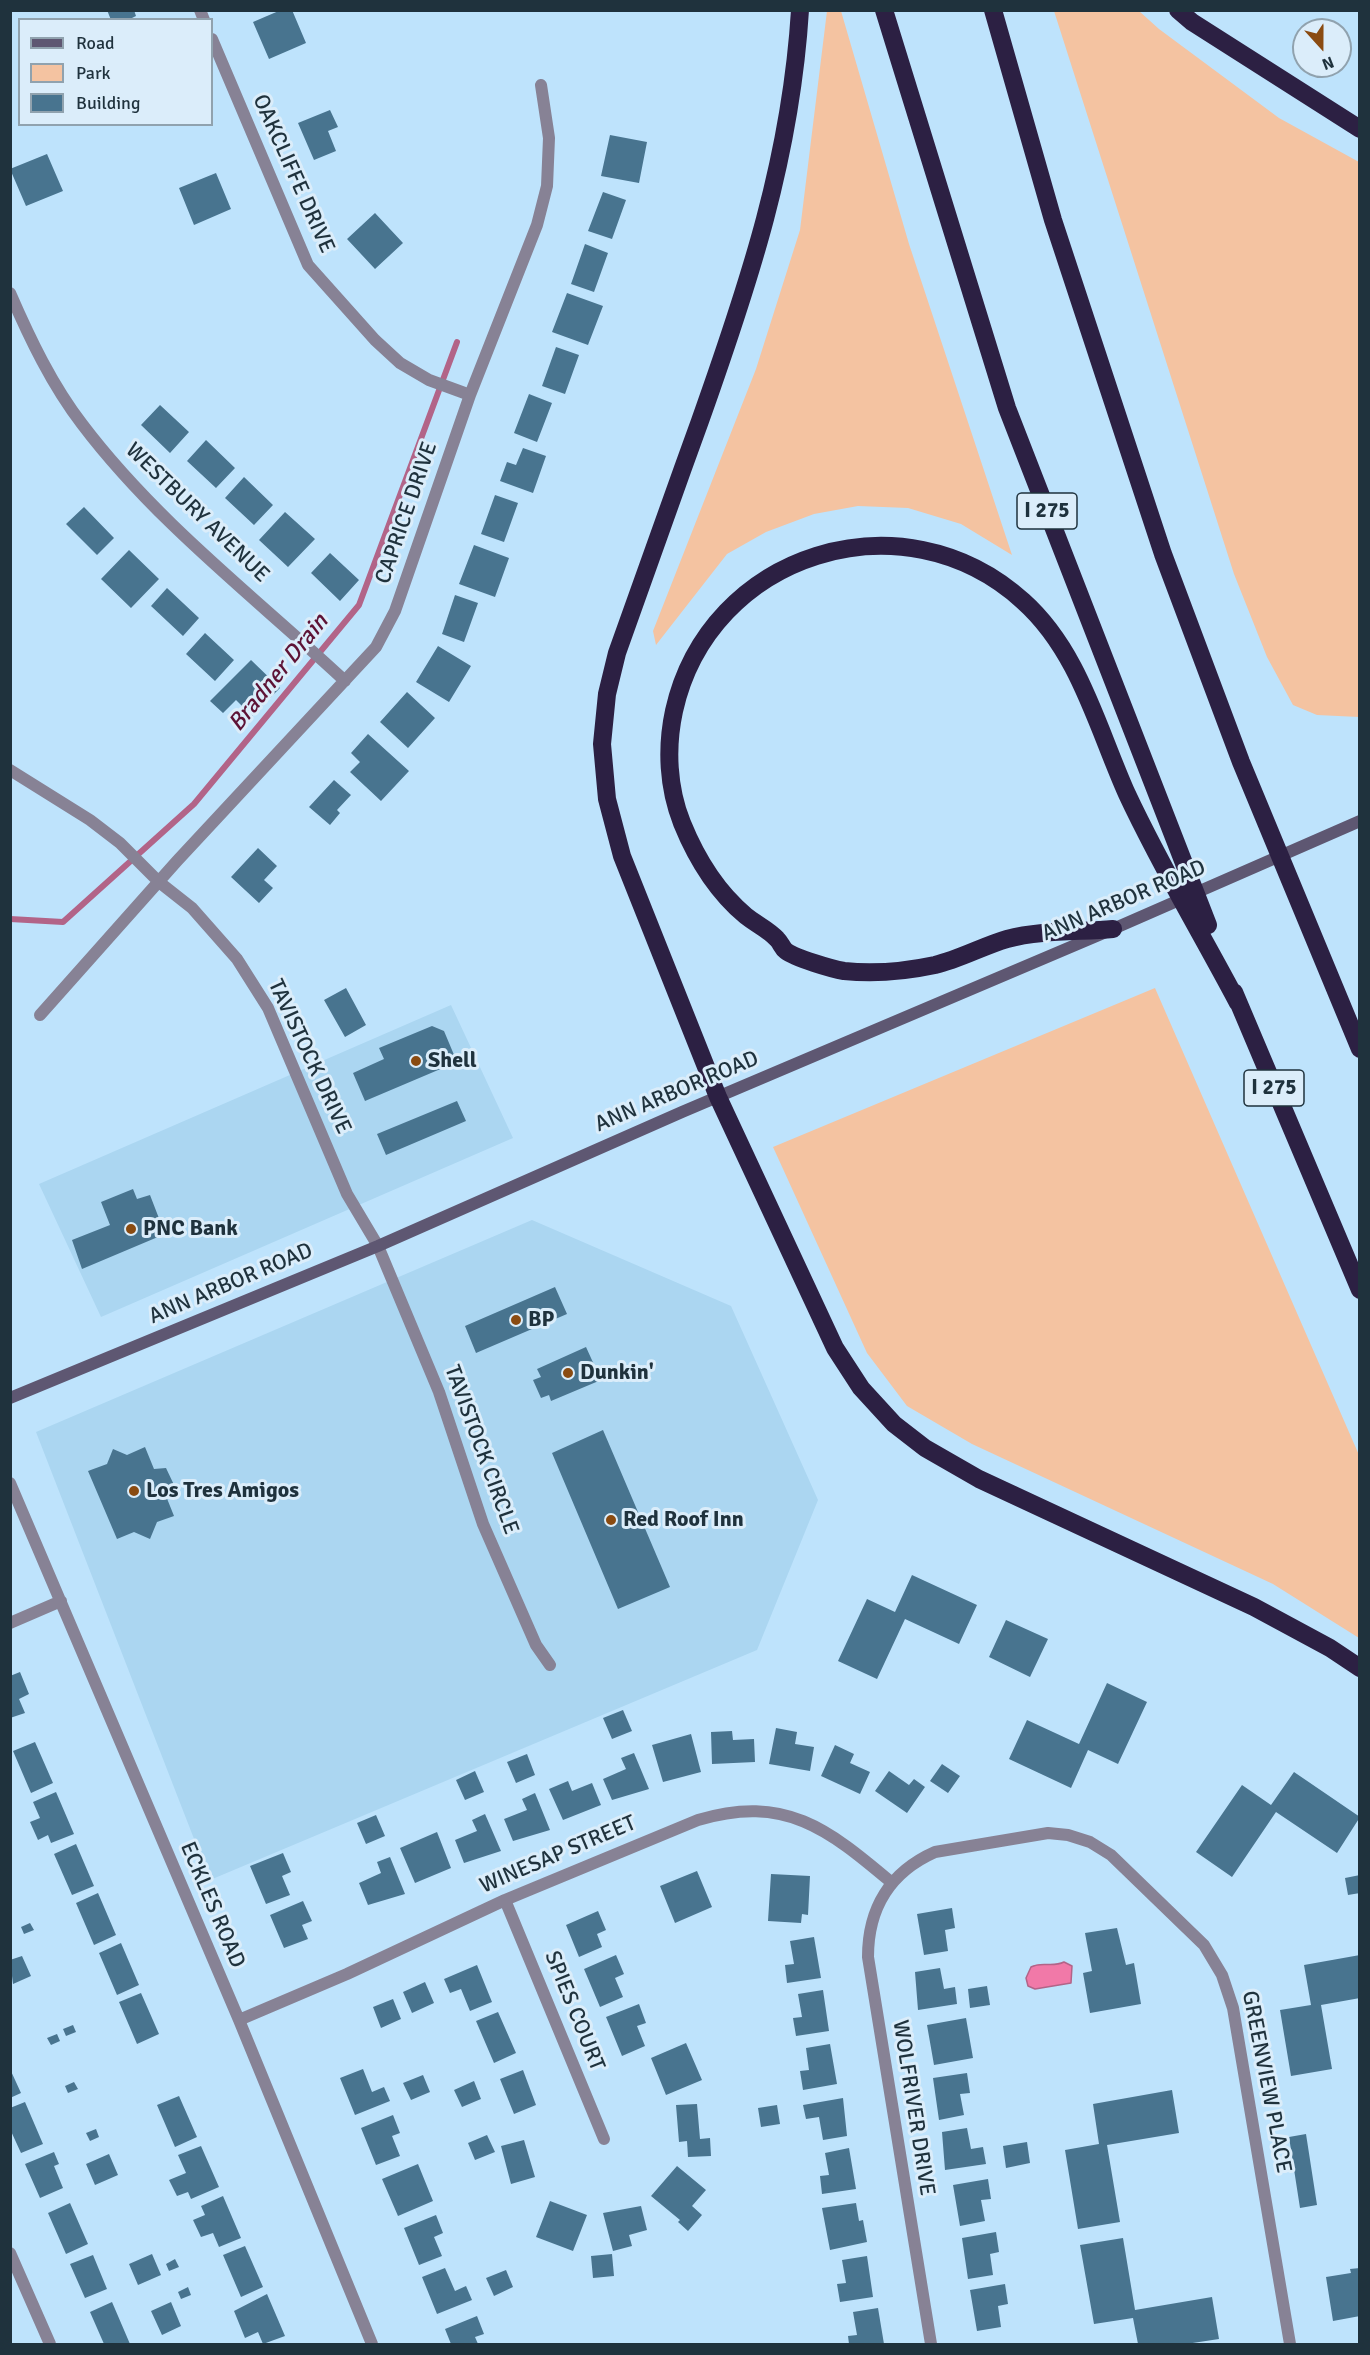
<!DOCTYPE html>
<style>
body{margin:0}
#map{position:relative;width:1370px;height:2355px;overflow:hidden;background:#bee3fc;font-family:Signika,sans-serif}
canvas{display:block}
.frame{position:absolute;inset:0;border:12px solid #1f323d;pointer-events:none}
.legend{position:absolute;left:18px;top:18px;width:195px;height:108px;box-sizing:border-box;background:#dbedfa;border:2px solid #90a2ae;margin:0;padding:8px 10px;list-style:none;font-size:18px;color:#1f323d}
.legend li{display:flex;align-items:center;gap:12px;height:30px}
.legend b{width:30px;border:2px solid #90a2ae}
.north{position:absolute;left:1292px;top:18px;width:60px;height:60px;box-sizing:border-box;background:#dbedfa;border:2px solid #90a2ae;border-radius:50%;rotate:159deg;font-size:16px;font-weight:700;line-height:24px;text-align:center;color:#1f323d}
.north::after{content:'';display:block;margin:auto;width:21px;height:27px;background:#8a4b11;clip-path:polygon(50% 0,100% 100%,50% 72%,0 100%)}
</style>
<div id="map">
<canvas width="1370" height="2355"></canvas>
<div class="frame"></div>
<ul class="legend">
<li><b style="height:8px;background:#5e5772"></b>Road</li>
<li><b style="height:16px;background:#f4c3a1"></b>Park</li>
<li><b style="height:16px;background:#48748f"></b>Building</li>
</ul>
<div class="north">N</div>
</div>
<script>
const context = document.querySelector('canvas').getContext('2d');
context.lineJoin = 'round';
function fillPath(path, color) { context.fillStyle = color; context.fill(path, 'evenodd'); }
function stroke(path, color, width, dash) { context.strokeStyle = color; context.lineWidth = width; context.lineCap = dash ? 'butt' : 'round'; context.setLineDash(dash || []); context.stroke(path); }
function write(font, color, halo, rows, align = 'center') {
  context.font = font + ' Signika,sans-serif'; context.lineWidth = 6; context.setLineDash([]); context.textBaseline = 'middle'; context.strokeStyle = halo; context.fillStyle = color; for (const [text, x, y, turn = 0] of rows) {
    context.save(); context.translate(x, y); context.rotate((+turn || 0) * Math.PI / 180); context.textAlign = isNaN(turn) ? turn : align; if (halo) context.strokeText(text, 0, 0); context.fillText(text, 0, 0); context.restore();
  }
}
fillPath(new Path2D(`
 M451,1005L513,1138L101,1317L39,1184Z
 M532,1220L731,1306L818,1500L757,1650L210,1880L36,1432Z`), '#abd6f1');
fillPath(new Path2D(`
 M827,11H841L909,244L1012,555L961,524L908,508L858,506L814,514L766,532L727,554L656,645L653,631L756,369L800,230Z
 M1054,11H1139L1159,29L1279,118L1359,162V717L1317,715L1293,705L1267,657L1234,574Z
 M1155,988L1359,1455V1638L1273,1584L972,1444L907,1406L867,1353L773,1147Z`), '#f4c3a1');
const water = new Path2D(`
 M1064,1962L1072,1966L1071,1983L1035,1989L1028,1986L1026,1978L1031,1967C1042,1961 1052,1968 1064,1962Z`);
fillPath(water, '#f179a8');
stroke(water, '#b26488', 1.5);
stroke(new Path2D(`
 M10,919L63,922L194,804L359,605L457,342`), '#b26488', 6);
fillPath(new Path2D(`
 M107,10H134L136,16L128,20H111Z
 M281,10H292L306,43L269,59L253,22Z
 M330,110L338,127L328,131L336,151L314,160L298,123Z
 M610,135L647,142L639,183L601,176Z
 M47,154L63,191L26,206L10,169Z
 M216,173L231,209L194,225L179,188Z
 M603,192L626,200L612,239L588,231Z
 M375,213L403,243L375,269L347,239Z
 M585,244L608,253L594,292L571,284Z
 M567,293L603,306L588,345L552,332Z
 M556,347L579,355L565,394L542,386Z
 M529,394L552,403L537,442L514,433Z
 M160,405L189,432L170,453L141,425Z
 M206,440L235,468L216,488L187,461Z
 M523,448L546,456L533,493L500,481L507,462L516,465Z
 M244,477L273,505L254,525L225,498Z
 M495,495L518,503L504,542L481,534Z
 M84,507L114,538L97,555L66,524Z
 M285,512L315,539L288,567L259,540Z
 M474,545L509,558L495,597L459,584Z
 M129,550L159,579L131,608L101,579Z
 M330,553L359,580L340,601L311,573Z
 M167,588L199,618L183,636L151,606Z
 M455,595L478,603L464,642L442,634Z
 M205,633L234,660L215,681L186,654Z
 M438,646L471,666L449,702L416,682Z
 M251,660L280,688L252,716L236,700L223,713L210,701Z
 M407,692L435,718L408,748L380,722Z
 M368,734L409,771L381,801L350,772L360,762L351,753Z
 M334,780L351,795L337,810L340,813L330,825L309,807Z
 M258,848L277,866L264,880L273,888L259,903L231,877Z
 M346,988L366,1025L345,1037L324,1000Z
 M432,1026L444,1031L457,1062L365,1101L353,1073L384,1059L379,1048Z
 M457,1101L466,1121L386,1155L377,1134Z
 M133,1189L137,1199L150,1195L165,1234L82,1269L72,1240L110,1225L101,1202Z
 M555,1287L567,1314L476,1353L465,1326Z
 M586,1347L601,1380L551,1401L549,1395L541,1398L533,1380L541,1377L537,1369Z
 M603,1430L670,1587L618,1609L552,1453Z
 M145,1447L154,1469L166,1468L175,1487L166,1496L174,1516L157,1522L150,1539L134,1532L117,1539L88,1471L107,1464L113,1449L127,1455Z
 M912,1575L977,1605L959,1644L905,1619L877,1679L838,1661L867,1599L895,1612Z
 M1006,1620L1048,1639L1030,1677L989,1657Z
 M20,1672L29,1694L19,1699L25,1713L10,1718V1676Z
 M1107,1683L1147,1702L1118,1764L1088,1750L1071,1788L1009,1759L1027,1720L1079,1744Z
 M623,1710L632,1731L612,1739L603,1718Z
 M776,1728L797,1732L795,1744L814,1747L810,1771L769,1764Z
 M732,1731L733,1740L754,1739L755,1762L712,1764L711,1732Z
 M691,1734L701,1772L663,1782L652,1745Z
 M35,1742L53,1783L31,1793L13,1751Z
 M835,1745L854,1754L850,1763L870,1772L860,1794L821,1776Z
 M634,1753L649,1789L612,1800L603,1779L626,1769L621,1758Z
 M527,1754L535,1775L516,1783L507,1762Z
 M942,1764L960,1776L948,1793L930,1781Z
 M475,1771L484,1792L465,1800L456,1780Z
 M889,1771L909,1785L914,1779L925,1787L907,1813L875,1791Z
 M1294,1772L1360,1817L1337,1853L1276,1812L1232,1877L1196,1852L1242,1785L1271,1805Z
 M568,1781L572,1791L592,1783L601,1805L563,1820L549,1789Z
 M56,1792L74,1834L51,1843L48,1835L38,1840L30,1822L40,1818L33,1802Z
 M535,1793L550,1830L513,1841L504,1819L527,1810L522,1799Z
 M485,1814L501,1851L464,1863L455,1840L477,1831L472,1820Z
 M376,1815L385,1836L366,1844L357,1823Z
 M437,1832L451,1868L415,1883L400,1848Z
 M76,1844L94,1886L72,1895L54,1854Z
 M283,1853L291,1872L282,1876L290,1895L266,1904L250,1866Z
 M390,1857L405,1894L368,1905L359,1883L381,1873L377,1862Z
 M697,1871L712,1907L675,1923L660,1886Z
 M771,1874L810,1876L808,1915L802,1914L801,1923L768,1921Z
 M1360,1875V1893L1348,1895L1345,1878Z
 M98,1893L116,1935L94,1945L76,1903Z
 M303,1901L312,1921L302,1925L308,1939L284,1948L270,1915Z
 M952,1908L955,1928L945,1930L948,1951L924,1955L917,1914Z
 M598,1911L606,1930L597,1934L602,1947L579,1957L566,1925Z
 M30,1923L34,1930L24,1934L21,1927Z
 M1117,1928L1126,1965L1134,1963L1141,2004L1090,2013L1083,1973L1092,1971L1085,1933Z
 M814,1937L821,1978L787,1983L785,1965L794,1964L790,1941Z
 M121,1943L139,1985L117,1995L99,1953Z
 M616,1955L624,1974L615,1978L623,1997L600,2007L584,1969Z
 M1360,1955V1998L1321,2005L1332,2069L1291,2076L1280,2010L1311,2005L1304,1965Z
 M22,1956L31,1976L13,1984L10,1960Z
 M477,1965L492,2002L470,2011L461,1989L450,1993L444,1979Z
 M940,1968L944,1989L955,1987L957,2004L918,2010L915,1972Z
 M425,1982L434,2003L412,2013L403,1992Z
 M987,1986L990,2005L970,2008L968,1989Z
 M823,1990L829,2031L796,2036L793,2018L802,2017L798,1994Z
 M141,1993L159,2034L137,2044L119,2002Z
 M393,1999L401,2019L381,2028L373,2007Z
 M639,2004L646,2023L637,2026L645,2046L622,2056L606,2017Z
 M498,2012L516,2053L494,2063L476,2021Z
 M966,2018L973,2058L934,2065L927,2025Z
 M73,2025L76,2032L66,2036L63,2029Z
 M57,2034L60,2041L51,2045L47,2038Z
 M686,2043L702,2080L666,2095L651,2058Z
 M830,2044L837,2084L803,2090L800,2071L809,2070L806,2048Z
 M10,2069L21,2093L10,2098Z
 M363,2069L372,2092L384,2087L390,2101L355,2115L340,2078Z
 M523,2070L536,2105L514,2114L500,2079Z
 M967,2073L970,2093L960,2094L964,2115L939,2120L933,2078Z
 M423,2075L430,2092L411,2100L403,2083Z
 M474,2081L481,2099L462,2107L454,2090Z
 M74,2082L78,2089L68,2093L65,2086Z
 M1172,2090L1179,2133L1107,2145L1120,2222L1078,2229L1065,2150L1099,2144L1093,2104Z
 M179,2096L197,2137L175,2147L157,2105Z
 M843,2098L847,2136L823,2140L819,2117L806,2119L803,2105Z
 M25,2102L43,2144L21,2153L10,2129V2108Z
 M697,2104L700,2139L710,2138L711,2156L688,2157L687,2141L679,2142L676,2105Z
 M777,2105L780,2124L761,2127L758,2108Z
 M393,2115L400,2133L392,2136L400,2156L376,2165L361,2128Z
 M967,2128L971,2149L983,2147L986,2164L945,2170L942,2132Z
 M96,2129L99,2137L90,2141L86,2133Z
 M1306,2134L1317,2205L1300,2208L1289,2137Z
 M487,2135L495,2152L475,2160L468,2143Z
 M524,2140L535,2177L511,2184L501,2146Z
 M1027,2142L1030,2163L1006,2168L1003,2146Z
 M201,2146L219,2187L191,2199L188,2192L177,2196L169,2180L186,2173L178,2155Z
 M849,2148L856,2189L822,2194L820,2176L829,2175L825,2153Z
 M54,2152L59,2164L54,2166L63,2188L40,2198L25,2164Z
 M109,2154L118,2175L95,2185L86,2164Z
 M418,2164L433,2201L398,2216L382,2179Z
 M677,2166L706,2190L692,2206L702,2215L688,2231L678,2222L680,2220L651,2196Z
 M988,2179L991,2199L981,2200L985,2221L960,2226L953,2185Z
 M223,2196L241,2238L219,2247L213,2233L201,2237L193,2220L205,2215L201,2206Z
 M550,2201L587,2215L573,2251L536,2237Z
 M70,2203L88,2244L66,2254L48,2213Z
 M856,2203L859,2221L863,2220L867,2242L830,2250L822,2208Z
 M641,2206L647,2230L629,2235L632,2246L613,2251L603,2213Z
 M436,2215L443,2233L434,2237L442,2256L419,2265L404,2228Z
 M996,2232L999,2252L990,2254L993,2275L968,2279L962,2238Z
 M1123,2238L1135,2310L1212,2297L1219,2339L1186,2344H1138L1133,2318L1094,2324L1080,2245Z
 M245,2246L263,2287L241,2297L223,2255Z
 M152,2254L161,2275L138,2285L129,2264Z
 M612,2254L614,2276L593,2278L591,2256Z
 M93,2255L107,2289L85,2298L70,2264Z
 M867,2256L873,2297L840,2302L837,2284L846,2283L842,2260Z
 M175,2259L179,2267L169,2271L166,2264Z
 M445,2268L455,2291L466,2286L472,2300L437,2314L422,2277Z
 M1360,2268V2316L1333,2321L1326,2277L1351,2273L1350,2269Z
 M506,2270L513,2287L494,2296L486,2278Z
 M1005,2284L1008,2304L998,2306L1001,2327L977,2331L970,2290Z
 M188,2287L191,2295L181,2299L178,2292Z
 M267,2294L285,2336L263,2344L258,2332L245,2338L234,2311Z
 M112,2302L130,2344H104L90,2312Z
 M171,2302L181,2326L162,2335L151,2311Z
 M878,2308L884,2344H849L848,2336L857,2335L853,2312Z
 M477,2316L484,2334L475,2337L478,2344H451L445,2329Z`), '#48748f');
stroke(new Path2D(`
 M200,10L204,20
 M212,39L308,265L375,340L400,363L429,380L470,395
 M10,293C30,339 52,385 82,424C156,522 256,598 345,681
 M10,770L90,820L120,843L159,882L192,908L237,959L268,1008L347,1194L378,1246L439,1392L483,1524L536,1645L550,1665
 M40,1015L177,861L376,647L395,611L470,395L537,225L547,186L549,138L541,85
 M10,1483L239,2020L372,2344
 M10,1623L61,1601
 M505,1900L604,2139
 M239,2020L347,1974L505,1900L698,1820C785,1794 828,1829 891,1882
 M10,2253L50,2344
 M931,2344L868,1957C868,1908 890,1872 935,1852L1048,1833L1068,1835L1090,1842L1111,1855L1204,1945L1222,1975L1233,2008L1290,2344`), '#878295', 12);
stroke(new Path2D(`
 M10,1398L378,1246L682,1112L1113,929L1360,821`), '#5e5772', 12);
stroke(new Path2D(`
 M800,10C791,157 749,283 700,421C672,498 645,575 617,653L607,694L602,744L607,799L622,856L718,1097L835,1348L861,1388L894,1424L925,1448L979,1479L1254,1607L1330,1648L1360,1668
 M884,10L1007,408L1208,925
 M993,10L1053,220L1163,554L1241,762L1360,1049
 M1178,10L1192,22L1360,129
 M1113,929C1079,932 1040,930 1007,939C983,946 960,959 935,965C907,971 873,974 844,971C832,969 795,958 786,951C782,948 781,943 777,939C769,930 756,924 746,916C716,891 697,860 682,823C668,788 666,748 674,711C709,553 903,492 1023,601C1079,651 1097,727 1127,794C1160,865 1201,933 1238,1003
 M1234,992L1360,1290`), '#2c2043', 18);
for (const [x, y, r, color] of [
 [416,1061,6,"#8a4b11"],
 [131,1229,6,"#8a4b11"],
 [516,1320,6,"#8a4b11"],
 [568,1373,6,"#8a4b11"],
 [134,1491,6,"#8a4b11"],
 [611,1520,6,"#8a4b11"]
]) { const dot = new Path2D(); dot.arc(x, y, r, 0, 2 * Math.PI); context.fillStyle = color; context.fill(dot); stroke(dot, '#dbedfa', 2); }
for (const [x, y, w] of [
 [1047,511,60],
 [1274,1088,60]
]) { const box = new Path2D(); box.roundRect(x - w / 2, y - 18, w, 36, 4.5); context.fillStyle = '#dbedfa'; context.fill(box); stroke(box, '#1f323d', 1.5); }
write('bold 21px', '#1f323d', null, [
 ["I 275",1047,511],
 ["I 275",1274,1088]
]);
write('22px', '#1f323d', '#dbedfa', [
 ["OAKCLIFFE DRIVE",293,174,66],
 ["WESTBURY AVENUE",197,513,44],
 ["CAPRICE DRIVE",407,513,-71],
 ["ANN ARBOR ROAD",1124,901,-23],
 ["TAVISTOCK DRIVE",309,1057,65],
 ["ANN ARBOR ROAD",677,1092,-23],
 ["ANN ARBOR ROAD",231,1284,-23],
 ["TAVISTOCK CIRCLE",481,1450,70],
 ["WINESAP STREET",558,1855,-23],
 ["ECKLES ROAD",212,1905,67],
 ["SPIES COURT",574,2011,68],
 ["GREENVIEW PLACE",1266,2082,79],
 ["WOLFRIVER DRIVE",913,2108,81]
]);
write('bold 22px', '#1f323d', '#dbedfa', [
 ["Shell",428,1061],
 ["PNC Bank",143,1229],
 ["BP",528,1320],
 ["Dunkin'",580,1373],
 ["Los Tres Amigos",146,1491],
 ["Red Roof Inn",623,1520]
], 'left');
write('italic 24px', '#5d1235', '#dbedfa', [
 ["Bradner Drain",279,673,-51]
]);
</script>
